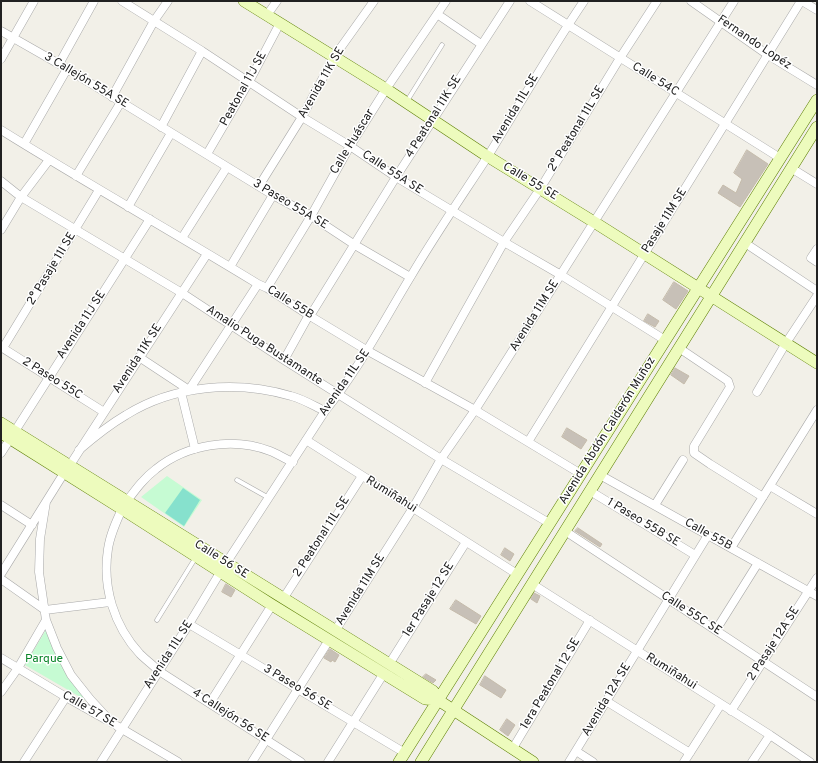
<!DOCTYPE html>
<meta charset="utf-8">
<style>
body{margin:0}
#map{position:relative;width:818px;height:763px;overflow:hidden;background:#f2f0e8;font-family:Overpass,sans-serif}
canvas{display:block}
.frame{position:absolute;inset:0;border:2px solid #212121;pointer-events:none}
</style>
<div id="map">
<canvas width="818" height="763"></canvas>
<div class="frame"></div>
</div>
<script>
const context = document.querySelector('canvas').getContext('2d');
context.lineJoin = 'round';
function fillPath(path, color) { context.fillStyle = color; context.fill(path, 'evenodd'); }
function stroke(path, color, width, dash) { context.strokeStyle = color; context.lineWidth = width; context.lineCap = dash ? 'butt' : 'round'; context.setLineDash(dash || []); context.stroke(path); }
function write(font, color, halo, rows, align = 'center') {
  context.font = font + ' Overpass,sans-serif'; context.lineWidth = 3; context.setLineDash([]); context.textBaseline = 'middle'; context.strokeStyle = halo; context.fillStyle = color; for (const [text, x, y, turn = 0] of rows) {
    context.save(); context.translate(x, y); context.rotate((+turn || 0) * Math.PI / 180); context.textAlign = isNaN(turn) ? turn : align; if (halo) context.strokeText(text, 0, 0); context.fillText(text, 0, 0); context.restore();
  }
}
fillPath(new Path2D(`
 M167,476L202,500L184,527L141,497Z
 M47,628L87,701L25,665Z`), '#c6fbd3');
fillPath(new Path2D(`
 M183,488L200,500L184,526L165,513Z`), '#86e1cd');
const building = new Path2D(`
 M747,150L768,164L740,207L718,193L723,185L736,193L742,179L734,173Z
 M674,282L688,291L676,309L663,300Z
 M648,314L659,321L655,327L644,321Z
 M675,368L689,376L684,384L671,375Z
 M567,428L587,440L581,449L562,437Z
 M578,528L602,544L600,547L575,531Z
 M505,548L514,554L510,561L501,555Z
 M226,584L235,590L231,597L222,592Z
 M534,593L540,596L537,603L531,599Z
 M456,600L481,616L476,624L450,609Z
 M330,649L339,655L335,662L332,660L331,662L324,658Z
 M426,674L436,680L433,683L423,677Z
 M485,676L506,690L501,698L480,685Z
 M507,719L515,725L508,736L500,730Z`);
fillPath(building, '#c7c0b7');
stroke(building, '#c4baaa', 1);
const lane = new Path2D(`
 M407,101L442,45
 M237,480L269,498
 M157,620L196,557`);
const street = new Path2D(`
 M122,1L202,51L302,117L350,146L396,177L504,242L561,275L665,340
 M530,1L780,158
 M691,1L768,55L817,85
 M802,1L817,10
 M437,14L481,44
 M267,15L277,1
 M1,31L59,64L273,195L311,216L355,245L410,277
 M1,59L34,1
 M59,64L94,1
 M112,97L154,21L168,1
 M161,127L202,51
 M1,130C86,183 173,232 258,284L267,288L310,316L368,351L475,410L581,474
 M24,144L67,69
 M207,154L249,82L280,23
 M791,168L817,184
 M76,176L121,102
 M1,181L21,197L182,293L284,360L441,459L549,523
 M259,186L302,117L334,57L374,1
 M128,207L171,133
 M1,230L21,197L49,160
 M182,238L227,167
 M745,243L817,291
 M817,249L811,258L817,262
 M230,267L273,195
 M267,288L311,216L350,146L386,89L446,1
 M310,316L396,177L510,1
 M1,347L104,412
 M3,348L99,190
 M679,348L728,381L730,387L694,446V453L710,464L763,497
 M139,357L189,390L258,284
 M284,360L309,315
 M425,383L504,242L540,189L620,58L657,1
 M181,392L195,449
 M757,392L786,343L817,296
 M15,431L150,219
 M306,440L517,574
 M528,442L801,1
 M79,450C94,437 109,425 126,415C174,385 237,380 291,396C303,399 314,406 325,411
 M1,453L10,439
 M70,465L207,254
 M600,475L817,596
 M770,486L817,514
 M590,491L695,555
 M127,501C136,489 144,478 156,469C187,444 233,437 270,451C278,454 285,459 293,462
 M46,502L40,539L39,572L46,620L57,648L71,675L90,699L112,723
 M1,505L32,525
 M655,505L683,460
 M122,509C116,522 110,535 108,549C102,587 114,626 140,654C146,660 153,665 159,671L301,762
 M565,531L817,697
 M731,548L817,410
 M1,574L64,473
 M1,579L45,610L110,602
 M532,584L770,735L810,762
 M283,599L362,476
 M189,624L405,753
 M716,630L758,563
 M335,631L413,508L441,459L475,410L734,1
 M1,658L66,697L105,719
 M393,658L466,542
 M1,692L18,668L46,620
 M606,701L690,753
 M210,703L272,605
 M731,711L817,578
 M117,726L178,762
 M513,748L590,620
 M576,751L593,762
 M24,762L66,697
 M101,762L189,624L221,571L325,411C359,369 383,322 411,276C435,235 462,196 488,156C520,104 550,51 584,1
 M252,762L329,640
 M328,762L384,673
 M569,762L708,535
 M684,762L721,704
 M752,762L770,735`);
const secondary = new Path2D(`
 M244,1L386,89L487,156L594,222L817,363
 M1,423L433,691L438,700L533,762
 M1,433L122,509L272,605L425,699L438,700
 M399,762L817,100
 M421,762L817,127`);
stroke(lane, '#a8a8a8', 5);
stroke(street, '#a8a8a8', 9);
stroke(secondary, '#5c7e03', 12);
stroke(lane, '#fff', 4);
stroke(street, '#fff', 8);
stroke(secondary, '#edfbbd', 11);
write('12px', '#212121', '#fff', [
 ["Fernando Lopéz",754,43,34],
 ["Calle 54C",655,80,32],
 ["3 Callejón 55A SE",86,81,31],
 ["Avenida 11K SE",322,83,-60],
 ["Peatonal 11J SE",244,89,-61],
 ["Avenida 11L SE",516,109,-59],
 ["4 Peatonal 11K SE",434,117,-58],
 ["2° Peatonal 11L SE",577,129,-59],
 ["Calle Huáscar",353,142,-59],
 ["Calle 55A SE",392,173,33],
 ["Calle 55 SE",530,182,31],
 ["3 Paseo 55A SE",290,205,31],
 ["Pasaje 11M SE",665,221,-58],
 ["2° Pasaje 11I SE",52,269,-59],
 ["Calle 55B",290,303,32],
 ["Avenida 11M SE",535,316,-58],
 ["Avenida 11J SE",82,325,-57],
 ["Amalio Puga Bustamante",264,346,33],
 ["Avenida 11K SE",138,359,-57],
 ["2 Paseo 55C",52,379,32],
 ["Avenida 11L SE",345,383,-55],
 ["Avenida Abdón Calderón Muñoz",608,431,-58],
 ["Rumiñahui",391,495,32],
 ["1 Paseo 55B SE",643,523,31],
 ["Calle 55B",708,535,29],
 ["2 Peatonal 11L SE",322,537,-57],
 ["Calle 56 SE",221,560,32],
 ["Avenida 11M SE",361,590,-58],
 ["1er Pasaje 12 SE",429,600,-58],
 ["Calle 55C SE",691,614,33],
 ["2 Pasaje 12A SE",774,644,-57],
 ["Avenida 11L SE",169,655,-57],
 ["Rumiñahui",671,672,32],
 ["1era Peatonal 12 SE",551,684,-59],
 ["3 Paseo 56 SE",297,688,31],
 ["Avenida 12A SE",607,700,-59],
 ["Calle 57 SE",89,710,30],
 ["4 Callejón 56 SE",230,716,33]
]);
write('12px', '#0a8529', '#fff', [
 ["Parque",44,660]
]);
</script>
